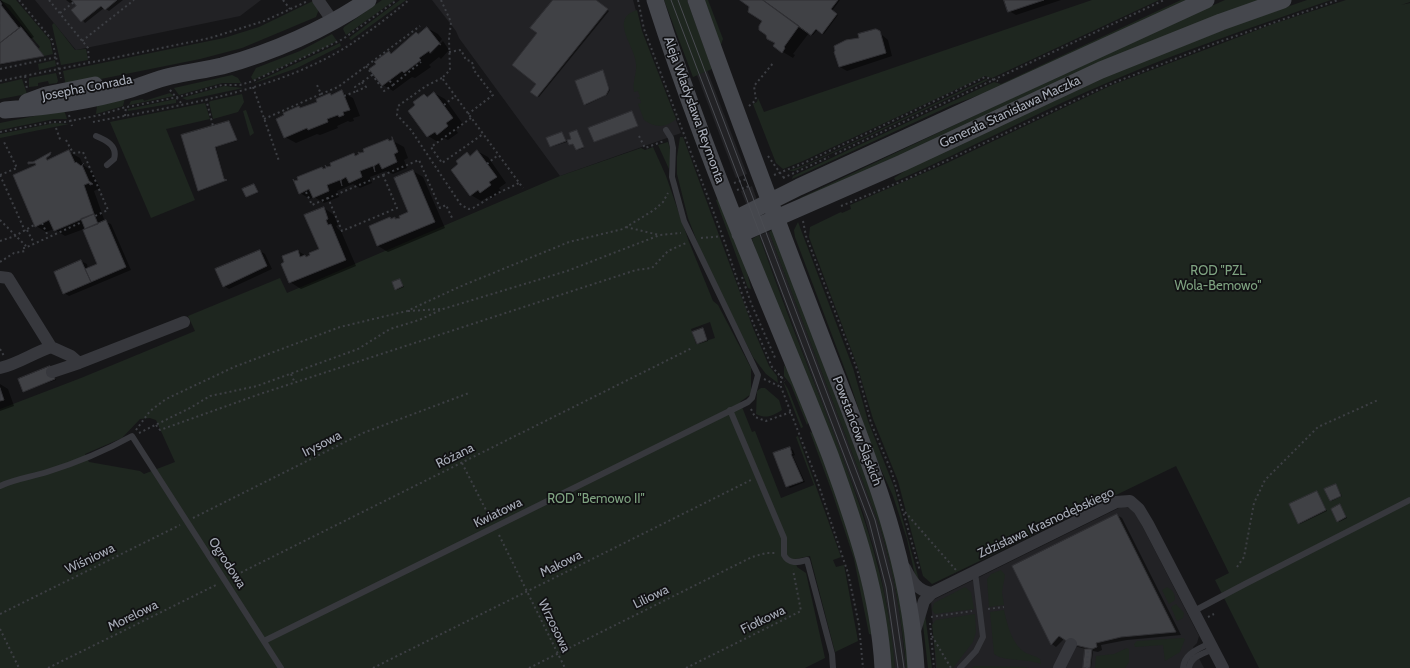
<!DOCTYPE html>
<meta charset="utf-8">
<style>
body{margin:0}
canvas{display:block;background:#161618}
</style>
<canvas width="1410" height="668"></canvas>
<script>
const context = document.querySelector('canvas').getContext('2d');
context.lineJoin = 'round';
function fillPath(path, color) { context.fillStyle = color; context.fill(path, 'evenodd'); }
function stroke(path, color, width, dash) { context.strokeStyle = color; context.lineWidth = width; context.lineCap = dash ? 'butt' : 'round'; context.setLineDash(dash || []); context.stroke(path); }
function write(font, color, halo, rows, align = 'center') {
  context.font = font + ' Cabin,sans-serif'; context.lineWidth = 3.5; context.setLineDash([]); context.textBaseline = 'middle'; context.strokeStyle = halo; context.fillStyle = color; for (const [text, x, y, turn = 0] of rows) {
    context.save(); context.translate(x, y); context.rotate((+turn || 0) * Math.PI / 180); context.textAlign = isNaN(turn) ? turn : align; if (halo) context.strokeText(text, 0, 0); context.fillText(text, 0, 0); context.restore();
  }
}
fillPath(new Path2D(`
 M35,0H261L240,16L76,50Z
 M432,0H633L642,33L681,133L560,176L459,38L456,31Z
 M707,70L747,174L736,178L697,75Z
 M752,186L758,203L748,208L741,191Z
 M769,232L880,527L891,567L899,608L906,668H895L888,612L879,566L863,512L759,235Z
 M1123,506L1134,510L1199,636L1197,643L1193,647L1204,668H936L931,601Z`), '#222225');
fillPath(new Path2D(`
 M1,0H16L50,40L53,54L44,56L38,49L40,47Z
 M382,0H395L346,35L343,29L344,27Z
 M400,0H406L351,40L349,38Z
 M664,0H687L712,69L693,77Z
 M700,0H708L723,39L720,47Z
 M1092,0H1159L992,78L985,76L803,161L783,169L776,163L753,104L757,102L758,98L764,112Z
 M1181,0H1189L996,89L952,105L792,179L793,176L994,82L1001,84Z
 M1225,0H1264L801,200L800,198L1128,43Z
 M1307,0H1331C1259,25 1186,49 1116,79C1041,110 970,149 896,181L894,178L914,165L1088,83L1241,23Z
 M1346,0H1410V2L1401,5L1410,3V668H1259L1215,580L1229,573L1176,466L932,584L923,576L898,481L873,419L857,365L809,237L810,227L841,212L842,213L851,209L850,205L947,163L1112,85L1273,24Z
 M313,1L319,9L316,17L242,48L200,59L66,86L63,71L224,38L259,27Z
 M637,10L642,31L676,119C666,128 655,128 644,120L638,104L641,103L640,99L637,98L640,97L638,91L634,92C632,82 637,74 636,64C636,47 608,19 637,10Z
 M54,23L75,50L86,49L88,60L61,65L52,25Z
 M332,34L337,41L328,46L253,80L251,77L256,68L300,51Z
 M340,43L341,46L297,68L252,84Z
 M55,60L56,66L39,70L38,64Z
 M56,73L58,81L57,83L49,84L48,81L38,83V86L29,87V78Z
 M232,75L238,78L241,83H222L179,95L174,88Z
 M22,79L27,94L0,99V84Z
 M986,79L988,80L794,171H788L805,165Z
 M224,86L243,88L187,100L182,98Z
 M170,93L174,96L129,105L131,101L143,99L144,101Z
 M242,94L244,102L238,112L213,119L209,102L211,101Z
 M125,98L123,106L96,114L97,106Z
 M176,99V103L128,111V109Z
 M205,103L210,119L166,129L195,200L151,218L110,122Z
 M64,110L67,119H54L0,130V123Z
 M246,110L254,133L250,136L243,111Z
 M55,123L69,124L0,138V134Z
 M680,137H683L753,328L769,366L777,376L778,383L766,374L753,357L705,262L688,218L677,174V157Z
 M668,142L671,152L669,169L658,145Z
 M653,147L666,176L689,242L713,301L718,305L751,368V394L740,402L752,432L755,431L781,498L814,485L796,437L798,436L841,557L833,560L836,567L844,565L858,641L835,652L810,556L795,559L797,567L806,573L825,658L805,668H0V409L81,378L195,331L188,316L280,278L287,293L560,176L641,148L645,150ZM710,322L715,338L696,344L691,329ZM150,418L156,420L175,462L144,474L140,471L89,462L85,454L122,438L140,419Z
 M721,198L745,263L751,289L748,288L716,200Z
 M798,222L853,368L868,421L894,487L920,584L916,580L907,539L893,496L872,449L850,383L795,237L794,230Z
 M772,230L775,231L890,543L911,668H906C902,620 894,573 880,527L769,232Z
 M759,235C782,302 809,368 834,434C863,512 889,584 895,668H889L887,640L752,239Z
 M784,365L794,380L809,421L807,425L791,385L784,376Z
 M783,381L788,389L803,427L801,428Z
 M761,388H765L779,400L782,410C772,416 767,419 756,414L757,391Z
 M810,432L813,433L844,508L874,635L869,634L854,559L832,492Z
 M1001,570L1005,575L1002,592L1004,605L989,607L987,579L991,574Z
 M965,587L971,592L974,609L935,614L932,610L934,603Z
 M1167,587C1173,590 1175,594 1175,600L1169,604L1162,590Z
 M1176,604L1184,613L1183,618L1177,621L1171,607Z
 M924,606L932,668H928L922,616Z
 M1004,610C1007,624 1012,645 1026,653C1030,655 1036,656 1040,659L1041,664C1026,658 1004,662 994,654L990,612Z
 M975,614L976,632L973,642L953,668H937L932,625L936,620Z
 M1183,638L1185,639L1180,652L1165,661L1163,645L1135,647L1134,644L1137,641Z
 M1127,648L1129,649V662L1125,668H1095L1096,656L1114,654Z
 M974,666L1025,667L1029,668H971Z`), '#1e261f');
fillPath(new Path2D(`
 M0,0L10,5L34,37L30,39L44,56L0,65Z
 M66,0H123L109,11L104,8L85,23L73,10L78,6L74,1L70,3Z
 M554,0H595L609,11L539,97L531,91L537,84L538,33Z
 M742,0H840L832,11L838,15L824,34L818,29L813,35L809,33L793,54L795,55L793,58L783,52L764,21Z
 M1004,0H1061L1016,15L1009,11Z
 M427,28L438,34L442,39L429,54H431L443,41L449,50L441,59L439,57L429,65L431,67L415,78L412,77L393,91L383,85L389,53L392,54Z
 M876,30L888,40L892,56L847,71L840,67L861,38Z
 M603,71L610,90L607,95L586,105L585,104Z
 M342,92L353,98L360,116L353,118L354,121L350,122L348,121L337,126L338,128L320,135L317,134L296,143L285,137L299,107L302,109L319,102L330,94L333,96Z
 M434,93L445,99L463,124L456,130L458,133L448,140L444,138L438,142L428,136L416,106L424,95L428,97Z
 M632,112L638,126L595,141Z
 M230,123L237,141L216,147L225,181L200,191L183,136Z
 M577,131L584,148L578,150L574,144L570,145L569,141L573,139Z
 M562,133L567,142L551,147L548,138Z
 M393,141L404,147L408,158L404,160L407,168L393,174L386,171L370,177L372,183L360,188L353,184L337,191L339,197L324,203L314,197L310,199L300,193L295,182L302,176L324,170L339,161Z
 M477,151L488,157L506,183L499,188L501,191L491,199L488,197L481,201L471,195L460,164L467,154L471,156Z
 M69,152L80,158L83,165L92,171L100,188L94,191L105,222L111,224L131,270L69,296L64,293L81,261L87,264L88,269L98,264L84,229L65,236L54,229L46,232L36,226L37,165L36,162L39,158H45L49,160Z
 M413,171L423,177L445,228L388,252L378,246L392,220H397L409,212Z
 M254,185L258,193L247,196Z
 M324,208L334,215L338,225L336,226L338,229L341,231L356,266L301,289L290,282L298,251L308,257L320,250Z
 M260,251L265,254L272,269L229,289L224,286Z
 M400,280L404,287L397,290L395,289Z
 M703,329L708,341L699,344L697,343Z
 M51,368L56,380L24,391Z
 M0,384L8,389L14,406L0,411Z
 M790,448L793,450L795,455L793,456L805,482L790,488L787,486Z
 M1336,485L1342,496L1332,501L1330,500Z
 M1317,492L1327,511L1300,524L1298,523Z
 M1340,505L1347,518L1339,522L1338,521Z
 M1117,515L1122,518L1181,635L1127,640L1101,645L1102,650L1098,652L1093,651L1091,668H1084L1086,649L1078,647L1064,639L1056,647L1052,644Z`), '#0007');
const building = new Path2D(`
 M72,0H117L105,10L101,6L81,22L71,10L76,6Z
 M553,0H596L608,9L537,97L530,92L536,84L512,65L537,33L530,28Z
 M740,0H763L799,26L784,47L785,48L782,53L773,46L775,43L767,39L766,35L759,30V26L762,21L748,12L749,7Z
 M763,0H838L831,9L837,14L822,34L816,29L811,35Z
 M1004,0H1044L1008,12Z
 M0,1L2,4L1,5L19,28L0,43Z
 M21,27L44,56L0,64V43Z
 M427,27L441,45L439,44L430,53L429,51L419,58L421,60L404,73L402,71L382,86L369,69L376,64L374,62L389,51L391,54L416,32L418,34Z
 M876,29L880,31L886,53L839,67L834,52L835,51L834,46L846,40L859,38L858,34Z
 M603,70L609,89L606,95L584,105L575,81Z
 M342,90L350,110L343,112L344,115L339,117L338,115L327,119L328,122L308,130L307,128L284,138L276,119L284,115L283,113L299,106L300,108L317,102L316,99L330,93L331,95Z
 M434,92L453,118L446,123L448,126L437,135L435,132L427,137L408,111L415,105L413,102L424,94L427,97Z
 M632,111L638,126L594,142L588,128Z
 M229,121L237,140L215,147L224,179L227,180L198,191L181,135Z
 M577,130L584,147L576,150L573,144L569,145L567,140L571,139L569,133Z
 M562,132L566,141L550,147L546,138Z
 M392,137L398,152L394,154L397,162L382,169L379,163L374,166L375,172L373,166L360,171L362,177L349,183L346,177L341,180L342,186L340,180L327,185L329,191L313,198L309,189L299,194L293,179L294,181L298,180L297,177L322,167L323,169L326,168L325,165L327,167L331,166L330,163L354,153L355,156L359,154L358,152L360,153L364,152L363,149L388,139L389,141L392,140Z
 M69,150L75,163L76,162L81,166L84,163L82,165L89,181L93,184L90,185L89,183L84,185L94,214L54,231L49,220L35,227L13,175L36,165L35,163L28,164V162H33L51,152L50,155L46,158L47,160Z
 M477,150L497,177L489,182L491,185L480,193L478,190L470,196L451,170L458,164L456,161L467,152L470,156Z
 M413,170L435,222L377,246L369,226L390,217L391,219L395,217V219L400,218L399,216L408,212L394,178Z
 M254,184L258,192L246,197L242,189Z
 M324,207L328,219L326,220L328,225L331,224L346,260L289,283L281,264L284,262L282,256L298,250L300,257L305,255L306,257L310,255L309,253L319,249L304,215Z
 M94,214L98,224L85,229L81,219Z
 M106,220L126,267L91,282L85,269L97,264L83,230Z
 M260,250L267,266L223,287L215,269Z
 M81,260L91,282L63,294L54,272Z
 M400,279L403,286L395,290L392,282Z
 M703,328L707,340L697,344L692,332Z
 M50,366L55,379L23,392L18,379Z
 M0,388L4,400L0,401Z
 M790,447L792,454H791L803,481L786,487L773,453Z
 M1336,484L1341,496L1330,501L1324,489Z
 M1317,491L1326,510L1298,524L1289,504Z
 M1340,504L1346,517L1337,522L1331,509Z
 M1117,514L1176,632L1121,637L1096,643L1097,647L1092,649L1071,644L1059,636L1051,645L1012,566Z
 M1085,649H1092L1090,668H1083Z`);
fillPath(building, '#404145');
stroke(building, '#303034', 1);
stroke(new Path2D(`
 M19,0L52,40L61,78
 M49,0L88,48L89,62
 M283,0L290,9
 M441,0L451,22L449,39L450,70L442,78L523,188
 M638,0L644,29L723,237L746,306L772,367L785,381
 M60,13L74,2
 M82,41L134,0
 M449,52L461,50L466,60L471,61L474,66L473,69L493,95L468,114
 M366,66L384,91L393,85L389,80
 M0,69L57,57
 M25,76L27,89
 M442,78L426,86L398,106L397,115L411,130L461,205L469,209L473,208L496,194L519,183
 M0,81L210,38L264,21L308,1
 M362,82L366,87L357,91L355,87L372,75
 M393,85L421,62
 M253,87L279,161
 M170,90L182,104
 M321,94L338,87L420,26
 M344,96L357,91
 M206,99L213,126
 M444,105L455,96
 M749,106L756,100L754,86L774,62
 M69,115L72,126
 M125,116L126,107
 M471,118L431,147L442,163L483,134
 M264,119L321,94L317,85
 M93,122C179,105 272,93 348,46C369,32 390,16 409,0
 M56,128L61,142
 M0,132L52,122H65L100,115L122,108L178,97L222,85H240L253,81L343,39L397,0
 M639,136L645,148L664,141
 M66,140L73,153L83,152L108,210L95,216
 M835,154L1164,0
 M768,156L783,177
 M487,164L498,155
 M0,175L25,231
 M0,175L17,168L3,140
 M383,175L397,208L342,231L328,198Z
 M383,175L419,160L440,208L446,205L453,220
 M774,175L804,163L985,77L998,81
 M783,178L829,157
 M734,183L747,179
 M737,190L750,186
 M306,192L312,205L328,198
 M841,206L905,180L1108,85L1216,43L1338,0
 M0,220L26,246
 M803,221L806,236L857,369L871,423L892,473L920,571
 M42,223L48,236
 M626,227L659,235
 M27,230L34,243
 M701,238L724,236
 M0,241L15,236L36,224
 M0,262L14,253L25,251L24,248L27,247L82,222
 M742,277L751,303L776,360
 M408,311L441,309
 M0,349L4,356
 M291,374L295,383
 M781,376V387L817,480L848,573L859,625L863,668
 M764,379L781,387
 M751,409L755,417L766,421L791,412
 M156,425L160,430L260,394L636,270L652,268L668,251L686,243
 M136,430L150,411L166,399L234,367L340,327L407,311L459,287L569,242L623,229L654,210L663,202L668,193
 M139,433L190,408L210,396L257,386L358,349L390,329L419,320L443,309L567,271L660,235L681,233
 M462,463L491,520
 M905,512L956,570
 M193,518L363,433L469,393
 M499,535L565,668
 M1237,567L1244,557L1254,503L1265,480L1318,427L1378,400
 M232,577L692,348
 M988,609L1004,607
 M0,614L180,525
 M931,617L972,611
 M1208,617L1214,614
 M930,623L934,668
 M0,629L19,668
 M932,636L951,668
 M48,668L218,584
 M373,668L751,480
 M529,668L752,557L766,553H777
 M686,668L801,611L793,570
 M1087,668L1088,649`), '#3d3f44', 2, [2, 3]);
stroke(new Path2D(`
 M96,136C106,140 118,146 114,159L107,165
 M730,410L784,538V555C789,565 799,562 807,560L832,654L833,668
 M0,486C15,479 31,477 47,472C76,463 105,451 132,436L281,668
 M1194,611L1245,584L1410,500
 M264,641L748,402L752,398L758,375L684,221L672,177L673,148L671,138L666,130
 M960,668L976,651L983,637L975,572
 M1183,668C1184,653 1199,649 1210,643
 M1189,668C1191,656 1203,654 1213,649`), '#37383d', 6);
stroke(new Path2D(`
 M318,0L332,20
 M0,277L8,278L51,347L71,356L79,363L184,322
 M0,368C18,364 33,353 51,347
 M52,372L79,363
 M905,568C911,580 917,591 932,593
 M915,631L924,601L932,593L1116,502L1130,501L1139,509L1148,524L1223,668
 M1059,668L1071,644`), '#37383d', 12);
stroke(new Path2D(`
 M655,0C686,97 723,193 762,287C785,343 808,398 830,455C855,524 879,594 883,668
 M696,0C736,113 778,224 821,336C863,446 909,549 916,668
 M27,102L46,95L95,85
 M5,110C47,107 90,101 131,89C144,85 157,79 171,76C188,72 205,70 222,66C271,53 326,29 368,0
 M735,219L799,187L1206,0
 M740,234L902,163L1101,70L1221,22L1283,0`), '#45474d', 17);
stroke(new Path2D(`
 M671,0L869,521L886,587L898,668
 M678,0L875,520L892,586L904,668`), '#4a4c52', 1);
write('13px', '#a8adb8', '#111113', [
 ["Josepha Conrada",87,88,-11],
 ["Aleja Władysława Reymonta",694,110,70],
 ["Generała Stanisława Maczka",1010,112,-25],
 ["Powstańców Śląskich",857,431,69],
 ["Irysowa",322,444,-27],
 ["Różana",455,456,-26],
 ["Kwiatowa",498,513,-26],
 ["Zdzisława Krasnodębskiego",1046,523,-25],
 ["Wiśniowa",90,559,-26],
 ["Ogrodowa",227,563,57],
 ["Makowa",561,564,-26],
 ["Liliowa",651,597,-26],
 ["Morelowa",133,616,-26],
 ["Fiołkowa",763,620,-26],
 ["Wrzosowa",554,626,64]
]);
write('13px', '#7fa381', '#111113', [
 ["ROD \"PZL",1218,271],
 ["Wola-Bemowo\"",1218,286],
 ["ROD \"Bemowo II\"",596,499]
]);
</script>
